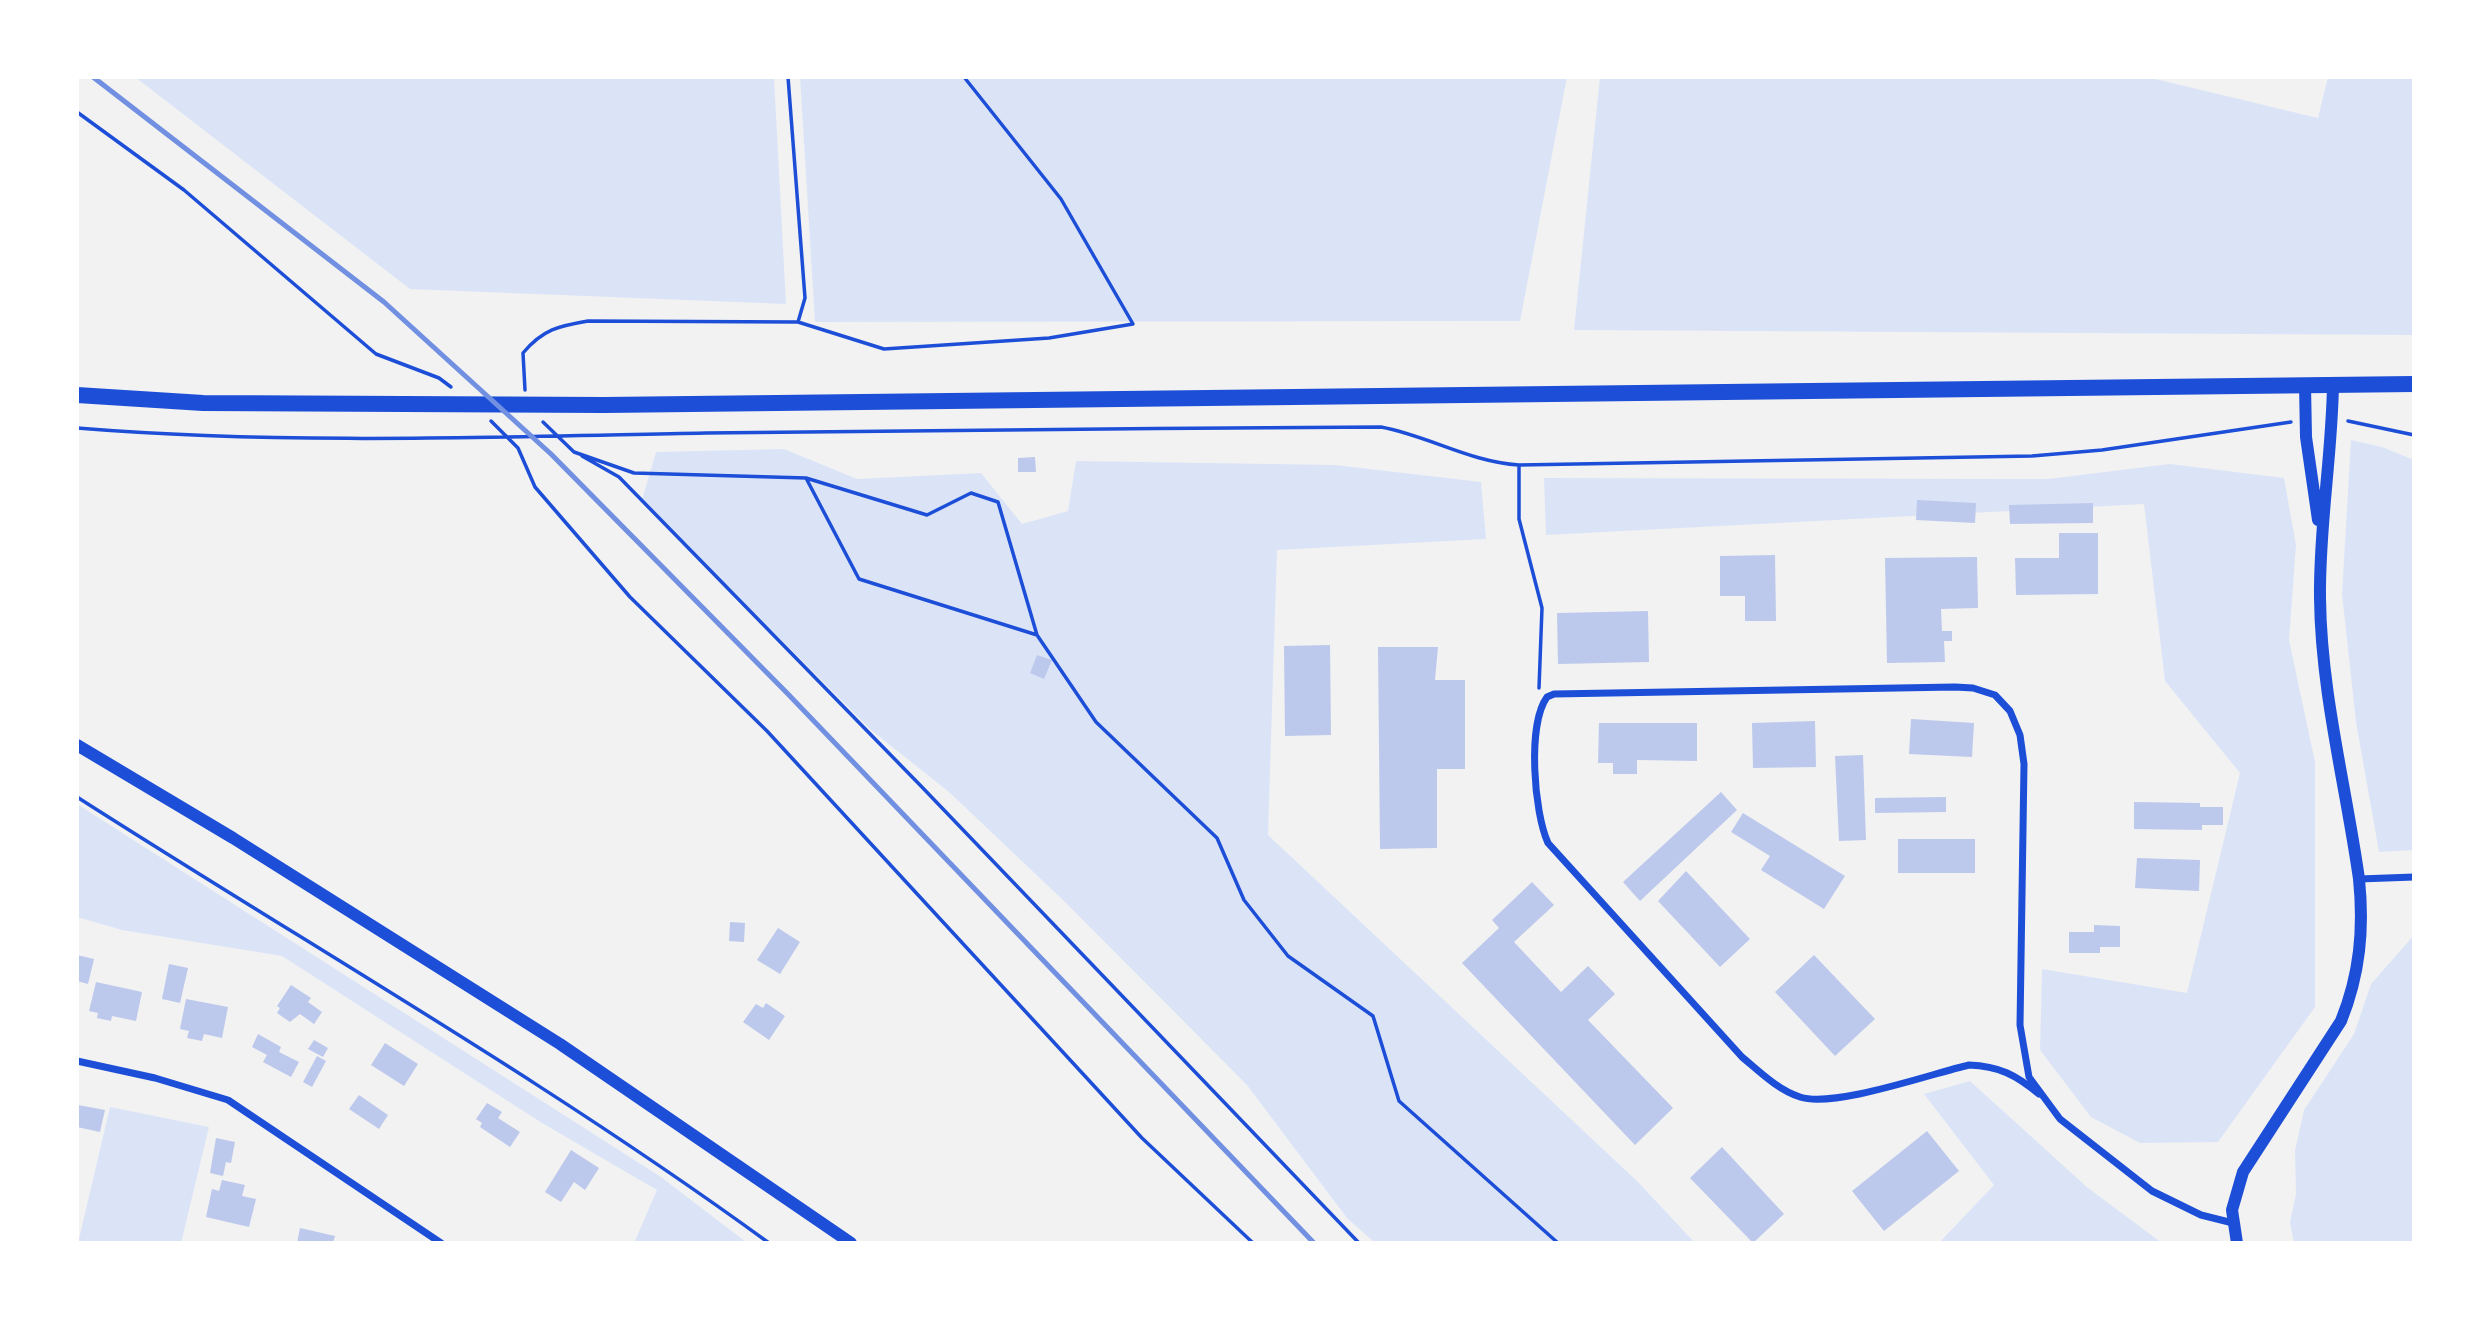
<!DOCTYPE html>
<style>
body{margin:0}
#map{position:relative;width:2491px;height:1320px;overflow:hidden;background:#f2f2f2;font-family:"DM Sans",sans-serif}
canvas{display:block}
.frame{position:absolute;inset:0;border:79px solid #fff;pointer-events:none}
</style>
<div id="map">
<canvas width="2491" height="1320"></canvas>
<div class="frame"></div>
</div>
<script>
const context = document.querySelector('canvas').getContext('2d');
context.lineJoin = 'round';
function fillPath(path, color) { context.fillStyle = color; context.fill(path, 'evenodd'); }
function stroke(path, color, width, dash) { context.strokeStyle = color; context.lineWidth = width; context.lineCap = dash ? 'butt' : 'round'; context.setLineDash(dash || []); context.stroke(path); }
fillPath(new Path2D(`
 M135,77H774L786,304L410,289Z
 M800,77H1567L1520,321L815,322Z
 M1600,77H2147L2318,118L2328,77H2414V335L1574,330Z
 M2351,440L2382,447L2414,460V850L2379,852L2356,722L2342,594Z
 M784,449L857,479L981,473L1022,524L1068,511L1076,461L1335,465L1481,482L1486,539L1277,550L1268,835L1638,1182L1695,1243H1375L1347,1218L1247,1085L1065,902L949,792L871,730L642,500L656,452Z
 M2170,464L2284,478L2296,545L2289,640L2315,762V1007L2218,1142L2140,1143L2091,1117L2040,1050L2042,969L2187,993L2240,773L2165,681L2144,504L1546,535L1544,478L2048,479Z
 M77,804L661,1177L746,1242L634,1243L657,1190L542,1123L282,956L122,930L77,917Z
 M2414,935V1243H2294L2290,1222L2296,1194L2295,1151L2304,1110L2354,1034L2371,984Z
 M1970,1081L2088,1188L2162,1243H1939L1994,1185L1924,1094Z
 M110,1107L209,1127L181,1243H78Z`), '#dbe4f7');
fillPath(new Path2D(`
 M1035,457L1036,472H1018V458Z
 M1917,500L1976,503L1975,523L1916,520Z
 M2093,503V523L2010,524L2009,505Z
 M2059,533H2098V594L2016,595L2015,558H2059Z
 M1775,555L1776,621H1745V596H1720V556Z
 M1977,557L1978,608L1941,609L1942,631H1952V641H1944L1945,662L1887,663L1885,558Z
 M1648,611L1649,662L1558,664L1557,613Z
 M1330,645L1331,735L1285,736L1284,646Z
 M1378,647H1438L1435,680H1465V769H1437V848L1380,849Z
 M1037,655L1052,660L1044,679L1030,673Z
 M1911,719L1974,723L1972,757L1909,754Z
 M1815,721L1816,767L1753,768L1752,723Z
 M1599,723H1697V761L1637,760V774H1613V763H1598Z
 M1863,755L1866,840L1839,841L1835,756Z
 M1721,792L1737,810L1640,901L1623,882Z
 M1946,797V812L1875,813V798Z
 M2134,802L2200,803V807H2223V825H2202V830L2134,829Z
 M1743,813L1845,876L1824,909L1761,870L1770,856L1731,832Z
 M1898,839H1975V873H1898Z
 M2137,858L2200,860L2199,891L2135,888Z
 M1686,871L1750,939L1720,967L1658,901Z
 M1532,882L1554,905L1514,942L1561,992L1588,966L1615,994L1588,1020L1673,1108L1635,1145L1462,963L1499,928L1492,920Z
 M730,922L745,923L744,942L729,941Z
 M2094,925L2120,926V947H2100V953H2069V932H2094Z
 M778,928L800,942L780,974L757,960Z
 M77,955L94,959L88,984L77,981Z
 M1814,955L1875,1019L1835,1056L1775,992Z
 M169,964L188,968L180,1003L162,999Z
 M96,982L142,992L136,1021L112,1016L111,1021L97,1018L98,1013L89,1011Z
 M291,985L311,998L308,1002L322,1012L314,1024L300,1014L290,1022L277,1013L280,1008L277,1006Z
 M186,999L228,1007L222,1038L204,1034L202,1041L187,1038L189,1031L180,1029Z
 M766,1003L785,1016L769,1040L743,1022L756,1004L763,1008Z
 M258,1034L281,1047L279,1052L299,1062L291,1077L263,1062L267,1055L252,1047Z
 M314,1040L328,1048L323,1057L308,1049Z
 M385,1043L418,1064L404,1086L371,1065Z
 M317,1056L326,1061L312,1087L303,1082Z
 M359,1095L388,1115L379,1129L349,1109Z
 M487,1103L502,1112L498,1118L520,1132L510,1147L480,1127L482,1123L476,1119Z
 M78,1105L105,1110L100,1132L77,1127Z
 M1927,1131L1959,1171L1884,1231L1852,1191Z
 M216,1138L235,1142L231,1163L226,1162L223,1176L210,1173Z
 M1722,1147L1784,1214L1753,1243L1690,1178Z
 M571,1150L599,1168L585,1190L574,1182L561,1202L545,1192Z
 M222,1180L245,1185L242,1196L256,1199L249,1227L206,1217L212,1189L219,1191Z
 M300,1228L335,1236L333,1243H297Z`), '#bdc9ec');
stroke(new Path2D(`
 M788,77L805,298L798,322
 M77,112L184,190L376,354L439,378L451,387
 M525,390L523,353C543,329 559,326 588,321L798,322L884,349L1049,338L1133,324L1061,199L964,77
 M491,421L518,448L535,487L630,597L767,731L1142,1138L1253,1243
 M2348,421L2414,435
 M543,422L574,452L634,473L806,478L859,579L1037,635L1096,722L1217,838L1244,900L1288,956L1373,1016L1399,1101L1558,1243
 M77,428C286,445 497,437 706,433C931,429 1156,429 1381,427C1429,436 1470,462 1519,465L2032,456L2102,450L2291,422
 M582,456L619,477L920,785L1359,1243
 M1519,465V519L1542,608L1539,688
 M806,478L927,515L971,493L998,502L1037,635
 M77,797C308,945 547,1081 769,1243`), '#1d4ed8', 3.5);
stroke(new Path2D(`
 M2359,879L2414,877
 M77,1061L155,1078L228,1100L441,1243
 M2039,1094C2016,1075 1999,1066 1969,1065C1930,1074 1835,1108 1800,1097C1778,1090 1760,1072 1742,1057L1548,843C1534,812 1527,725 1547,697L1554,694L1955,687L1973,688L1995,695L2010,711L2020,735L2024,764L2020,1025L2029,1077L2060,1119L2152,1191L2201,1215L2233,1223`), '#1d4ed8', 7);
stroke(new Path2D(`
 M2305,385L2306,437L2318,520
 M2237,1243L2232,1210L2243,1172L2341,1021C2360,974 2364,929 2359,879C2346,786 2321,693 2320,598C2319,526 2332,456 2333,384`), '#1d4ed8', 12);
stroke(new Path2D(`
 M77,745L233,838L560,1044L851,1243`), '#1d4ed8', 12);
stroke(new Path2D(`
 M77,395L203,403L604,405L2414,384`), '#1d4ed8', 16);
stroke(new Path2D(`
 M93,77L384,302L551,454L787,693L1314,1243`), '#7290e2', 5);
</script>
